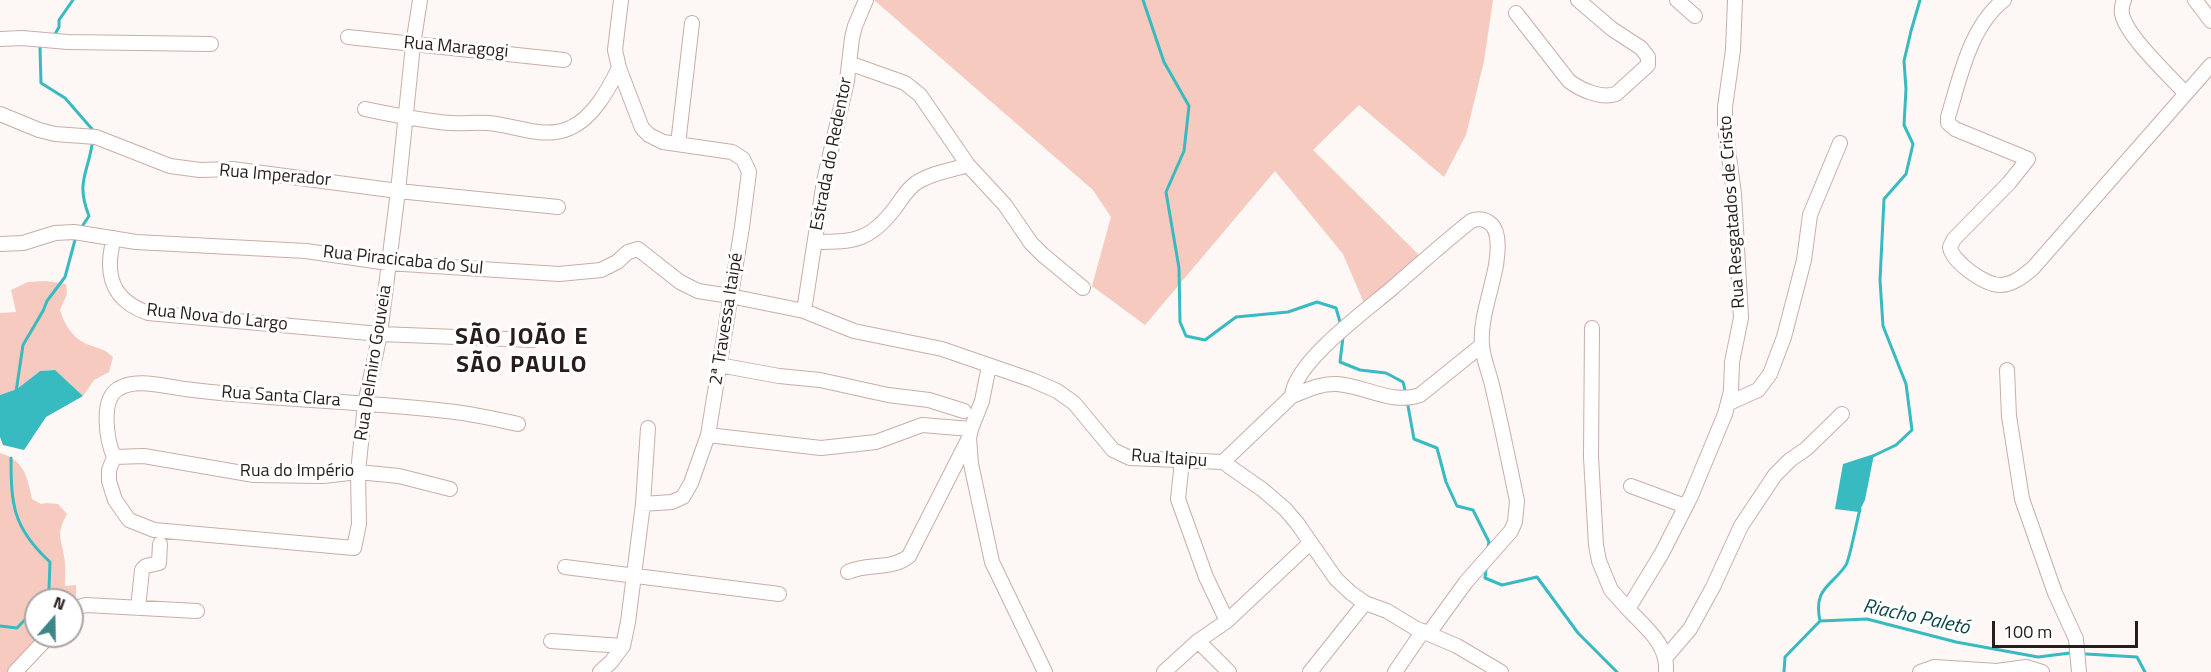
<!DOCTYPE html>
<meta charset="utf-8">
<style>
body{margin:0}
#map{position:relative;width:2211px;height:672px;overflow:hidden;background:#fdf7f5;font-family:"Titillium Web",sans-serif}
canvas{display:block}
.north{position:absolute;left:24px;top:588px;width:60px;height:60px;box-sizing:border-box;background:#fff;border:2px solid #a9a5a3;border-radius:50%;rotate:20deg;font-size:16px;font-weight:700;line-height:24px;text-align:center;color:#271d1a}
.north::after{content:'';display:block;margin:auto;width:21px;height:27px;background:#3e868a;clip-path:polygon(50% 0,100% 100%,50% 72%,0 100%)}
.scale{position:absolute;left:1992px;top:621px;width:146px;height:27px;box-sizing:border-box;border:3px solid #271d1a;border-top:0;padding-left:8px;font-size:18px;line-height:21px;white-space:nowrap;color:#271d1a;-webkit-text-stroke:4px #fff;paint-order:stroke}
</style>
<div id="map">
<canvas width="2211" height="672"></canvas>
<div class="north">N</div>
<div class="scale">100 m</div>
</div>
<script>
const context = document.querySelector('canvas').getContext('2d');
context.lineJoin = 'round';
function fillPath(path, color) { context.fillStyle = color; context.fill(path, 'evenodd'); }
function stroke(path, color, width, dash) { context.strokeStyle = color; context.lineWidth = width; context.lineCap = dash ? 'butt' : 'round'; context.setLineDash(dash || []); context.stroke(path); }
function write(font, color, halo, rows, align = 'center') {
  context.font = font + ' "Titillium Web",sans-serif'; context.lineWidth = 6; context.setLineDash([]); context.textBaseline = 'middle'; context.strokeStyle = halo; context.fillStyle = color; for (const [text, x, y, turn = 0] of rows) {
    context.save(); context.translate(x, y); context.rotate((+turn || 0) * Math.PI / 180); context.textAlign = isNaN(turn) ? turn : align; if (halo) context.strokeText(text, 0, 0); context.fillText(text, 0, 0); context.restore();
  }
}
fillPath(new Path2D(`
 M874,0H1493L1484,61L1466,135L1444,177L1359,105L1313,150L1419,255L1364,303L1343,254L1275,171L1145,325L1092,286L1111,217L1093,190Z
 M46,281L66,284L67,294L60,310C65,327 75,341 92,346C103,350 104,349 113,357L109,372L94,380L83,396L54,370L40,371L17,389L0,395V313L16,312L11,290L28,282Z
 M0,453C24,460 27,476 32,499L41,504L47,503L58,504L67,514C56,534 61,537 64,556C66,566 65,577 65,586L76,585V603L72,605V600H36V636H45L9,672H0Z`), '#f6cabf');
fillPath(new Path2D(`
 M55,370L83,396L46,417L24,450L3,445L0,437V395L17,389L40,371Z
 M1874,454L1865,500L1859,512L1835,509L1843,464Z`), '#37bac0');
stroke(new Path2D(`
 M1143,0L1164,62L1189,106L1184,151L1166,192L1179,268L1180,322L1186,336L1205,340L1236,317L1288,312L1317,302L1336,308L1340,322
 M55,34L59,27V20L73,0
 M40,48L41,83L65,98L92,129
 M83,225L89,216C76,183 87,175 92,145
 M1343,337L1340,362L1360,370L1386,373L1403,382L1405,390
 M16,392L23,345L43,311L47,301L65,277L75,240
 M1408,406L1414,439L1437,448L1446,482L1457,506L1473,510L1489,542L1488,547
 M1873,456L1896,445L1912,430L1906,384L1883,326L1880,280L1884,199L1906,174L1913,144L1904,125L1906,89L1904,61L1911,31L1920,0
 M11,458C11,505 13,528 50,562L49,589L41,600
 M1486,569L1485,578L1502,585L1537,577L1578,633L1617,672
 M1820,621C1813,588 1831,587 1846,565C1850,558 1857,520 1860,509
 M0,626L17,628L36,608
 M2086,654L2137,657L2145,672
 M1784,672L1785,657L1820,621L1867,619L1956,642L2038,657L2070,653`), '#37bac0', 3);
const minor = new Path2D(`
 M420,0L413,45L398,191L380,334L365,404L358,472L359,524L354,548L154,530L129,520L115,500L109,481V470L114,457L144,456L254,475L323,476L358,472L399,476L450,489
 M1677,0L1695,16
 M2004,0C1970,26 1960,78 1948,117V123L1955,129L2028,159L2009,183L1954,239L1950,247C1952,262 1985,285 2000,285C2013,285 2023,276 2033,268L2211,65
 M2124,0C2122,5 2121,9 2122,14C2127,37 2169,75 2185,93
 M2195,0L2211,21
 M1516,13L1569,81C1581,90 1601,99 1616,94L1648,65V57L1641,48L1612,29L1578,0
 M348,37L564,60
 M0,39L22,38L68,42L211,44
 M849,63L905,83L920,95L968,165L1005,205L1031,243L1043,255L1083,288
 M365,109C394,115 422,121 451,123C464,124 476,122 488,123C515,125 544,140 570,128C593,118 608,90 619,68
 M0,114L39,130L55,134L96,137L170,166L200,170L232,169L398,191L558,207
 M678,144L692,23
 M114,238C104,274 111,300 148,313L380,334L533,340
 M815,242C854,242 870,241 895,208C901,200 907,189 916,183C930,173 952,170 968,165
 M0,244L23,243L55,233L74,232L136,242L306,251L388,263L559,274L601,270L617,262L628,252L638,249L680,282L698,291L730,296L804,311L854,331L942,349L1032,380L1057,391L1074,403L1113,450L1130,458L1223,462L1263,490L1285,509L1297,523L1336,579L1351,593L1365,603L1387,611L1415,628L1457,646L1501,672
 M804,311L824,181L847,81L852,38L855,26L866,0
 M1592,328L1591,457L1596,545L1599,561L1611,590L1628,609
 M719,365L779,376L820,380L888,395L929,400L964,411
 M2007,370L2009,416L2022,499L2055,593L2076,639L2079,672
 M1292,396C1307,390 1321,383 1337,384C1366,386 1392,405 1420,395L1482,345
 M1729,403L1758,390L1770,374L1784,337L1804,260L1810,215L1840,143
 M971,429L969,438L971,464L992,562L1045,672
 M708,435L821,448L876,442L922,425L971,429L982,401L989,366
 M114,457C107,441 100,400 118,389C136,377 166,387 185,389C272,400 359,401 446,411C470,413 494,419 518,424
 M1182,461L1178,499L1206,577L1227,621
 M1223,462L1292,396C1294,363 1365,311 1390,290C1417,267 1443,243 1471,221C1484,216 1495,223 1497,237C1502,270 1479,310 1482,345C1483,359 1489,372 1492,385C1501,423 1509,462 1517,501L1515,522L1511,531L1466,582L1429,633
 M1631,486L1685,506
 M643,504L648,428
 M565,567L779,594
 M848,572C868,563 892,570 909,556L969,438
 M138,608L142,570L146,566L159,563L160,544
 M72,609L86,605L197,611
 M551,641L623,646
 M1198,641L1229,672
 M1666,657L1690,629L1713,587L1741,526L1775,475L1790,460L1806,449L1842,414
 M15,672L49,636
 M600,672L611,662L623,646L628,622L643,504L672,502L683,497L691,483L708,435L742,227L749,172L743,159L732,152L663,142L649,135L642,128L619,68L615,50L621,0
 M1164,672L1198,641L1227,621L1310,543
 M1310,672L1365,603
 M1395,672L1423,631
 M1666,672C1668,644 1646,628 1628,609L1662,553L1691,496L1725,414L1731,391L1732,362L1741,318L1734,194L1725,127V107L1733,50L1735,0
 M1920,672L1934,667L1997,671L2026,667L2042,672`);
stroke(minor, '#c9aea7', 16);
stroke(minor, '#fff', 14);
write('18px', '#271d1a', '#fff', [
 ["Rua Maragogi",456,48,5],
 ["Estrada do Redentor",832,154,-79],
 ["Rua Imperador",275,176,5],
 ["Rua Resgatados de Cristo",1733,212,-94],
 ["Rua Piracicaba do Sul",403,261,6],
 ["Rua Nova do Largo",217,318,6],
 ["2ª Travessa Itaipé",727,319,-81],
 ["Rua Delmiro Gouveia",374,363,-81],
 ["Rua Santa Clara",281,397,4],
 ["Rua Itaipu",1169,459,4],
 ["Rua do Império",297,472]
]);
write('italic 20px', '#0c4648', '#fff', [
 ["Riacho Paletó",1916,618,12]
]);
context.letterSpacing = '1.5px';
write('bold 24px', '#271d1a', '#fff', [
 ["SÃO JOÃO E",522,338],
 ["SÃO PAULO",522,366]
]);
context.letterSpacing = '0px';
</script>
